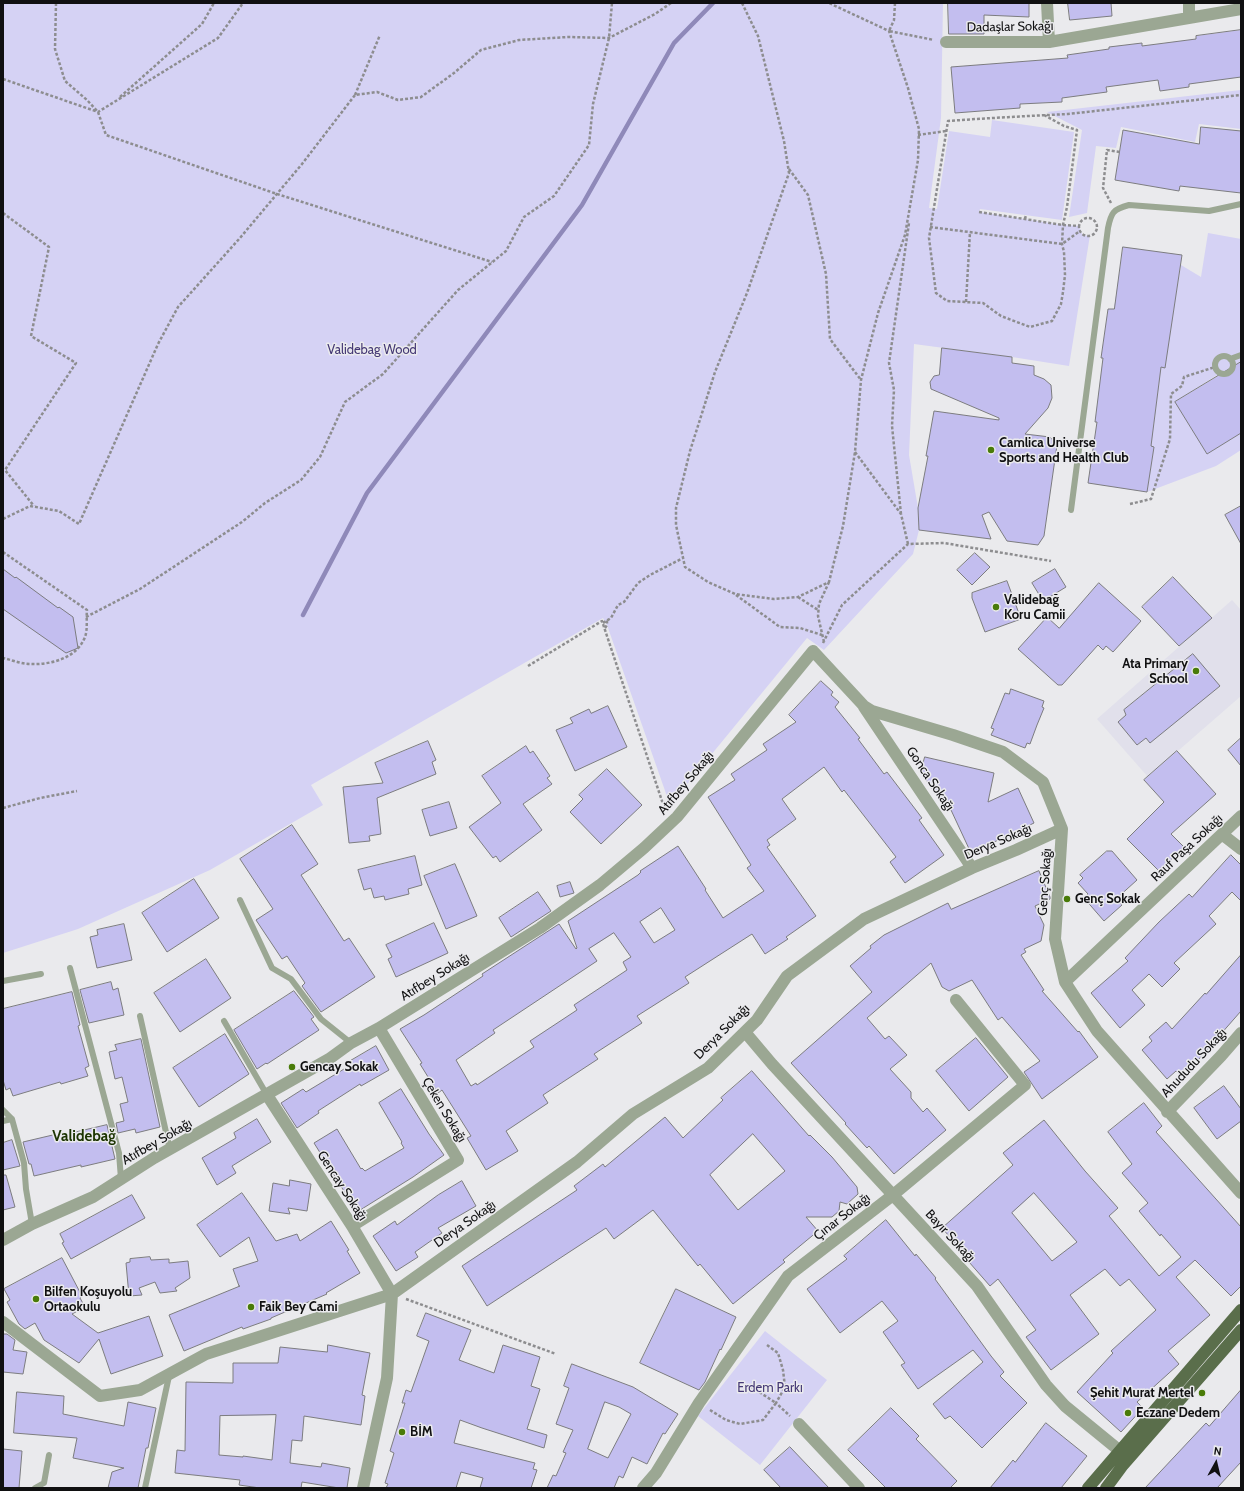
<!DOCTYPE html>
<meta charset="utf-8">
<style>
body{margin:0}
#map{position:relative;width:1244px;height:1491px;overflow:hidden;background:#eaeaed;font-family:Cabin,sans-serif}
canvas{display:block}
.frame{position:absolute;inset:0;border:4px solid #101011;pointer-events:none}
.north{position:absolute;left:1196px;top:1443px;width:40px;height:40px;-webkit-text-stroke:3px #eaeaed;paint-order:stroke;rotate:8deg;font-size:11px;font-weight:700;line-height:16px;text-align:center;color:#101011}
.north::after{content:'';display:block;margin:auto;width:14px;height:18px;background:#101011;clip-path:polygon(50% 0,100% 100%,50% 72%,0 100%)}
</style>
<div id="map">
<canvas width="1244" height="1491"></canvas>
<div class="frame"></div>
<div class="north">N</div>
</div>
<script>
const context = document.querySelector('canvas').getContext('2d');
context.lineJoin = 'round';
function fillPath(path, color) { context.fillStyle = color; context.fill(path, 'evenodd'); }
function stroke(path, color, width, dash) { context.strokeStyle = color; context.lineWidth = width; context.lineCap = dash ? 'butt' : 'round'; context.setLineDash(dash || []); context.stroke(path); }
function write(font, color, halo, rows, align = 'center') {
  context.font = font + ' Cabin,sans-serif'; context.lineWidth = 3; context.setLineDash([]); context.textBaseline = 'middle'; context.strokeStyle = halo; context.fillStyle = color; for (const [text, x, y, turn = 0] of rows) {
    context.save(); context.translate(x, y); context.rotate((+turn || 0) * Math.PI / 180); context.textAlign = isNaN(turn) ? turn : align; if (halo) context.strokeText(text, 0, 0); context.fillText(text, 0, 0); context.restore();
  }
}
fillPath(new Path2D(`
 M1232,600L1241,610V696L1148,777L1097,719Z`), '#e1e0eb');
fillPath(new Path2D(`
 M3,3H943L941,118L929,208L937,209L949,131L990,137L992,120L1074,132L1062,220L980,209L979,212L1062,225L1079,226L1082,234L1087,236L1090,235L1069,366L1012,357L914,344L909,455L918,508L919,530L913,554L824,650L807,638L670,805L607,625L603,618L311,785L323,805L210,870L78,929L3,953Z
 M1241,90V129L1199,124L1195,142L1121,127L1116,148L1096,146L1087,213L1069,217L1082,130L1047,112Z
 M1208,233L1241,239V412L1217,375L1175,402L1207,454L1241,433V450L1216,466L1147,492L1154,447L1146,445L1153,429L1159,380L1156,366L1164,367L1181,265L1201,277Z
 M765,1331L827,1380L760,1465L698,1416Z`), '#d5d2f4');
stroke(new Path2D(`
 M303,615L367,493L582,205L674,43L713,3`), '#8f89b9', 4.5);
const building = new Path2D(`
 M948,3H1029V17L984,15V34H949Z
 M1068,3H1111L1112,16L1070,20Z
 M1241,30V77L1189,84V87L1160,91L1158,80L1106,87L1107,92L1062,98V102L1020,104V108L955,113L951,67L1068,58L1067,55L1109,49V47L1142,43V46L1196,39V36Z
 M1201,127L1241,131V193L1180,186L1179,191L1115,180L1123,130L1199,144Z
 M1123,247L1182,255L1165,368L1161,367L1151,446L1154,447L1147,492L1088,483L1097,422H1095L1103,358H1101L1108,309H1114Z
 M942,348L1012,357V363L1034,366V375L1044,379L1051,385L1052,398L1048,408L1025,434L1050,437L1057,445L1044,536L1038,545L1007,541L989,512L982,515L991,539L919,530L918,508L928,456H926L934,411L999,420V418L931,389L930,382L934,376L939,375Z
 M1241,362V433L1207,454L1175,402Z
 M1241,506V544L1225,515Z
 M975,553L990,567L972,585L957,570Z
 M3,569L15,578L16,577L58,608L59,607L73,617L78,648L66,653L3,609Z
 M1055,569L1066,587L1043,601L1032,583Z
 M1173,577L1212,618L1179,646L1142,607Z
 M1007,581L1021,619L985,632L972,598V593Z
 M1099,583L1141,621L1113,652L1106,646L1103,650L1098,645L1062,685H1058L1018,649L1047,617L1059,628Z
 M1193,654L1220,686L1150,743L1146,738L1137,745L1118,722L1126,715L1124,710Z
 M821,681L833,692L831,695L839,702L835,707L860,738L858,739L884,774L887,772L922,818L919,820L944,855L905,883L890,862L896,857L844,790L842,792L824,767L782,799L796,819L767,840L770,845L767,847L816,916L786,937L788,939L765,954L752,934L685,977L689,983L637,1016L642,1023L594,1054L598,1059L543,1095L548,1103L506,1131L518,1151L486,1170L467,1138L471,1136L442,1090L438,1093L420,1064L422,1063L400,1029L424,1015L483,976L482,974L559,924L576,949L577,948L568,921L638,875L641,872L640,871L678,846L706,889L705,890L723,918L764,891L747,868L751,865L708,797L735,780L731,774L767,750L763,744L796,722L789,715ZM661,908L675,930L654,943L640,922ZM614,933L631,957L623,962L627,970L574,1005L577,1010L530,1041L534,1047L477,1085L476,1083L471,1086L456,1060L495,1033L493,1030L597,961L589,949Z
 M1011,689L1044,701L1042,707L1044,708L1037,725L1030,744L1027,743L1025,748L991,735L994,729L991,728L1005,693L1009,694Z
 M608,706L627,747L575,771L556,730L573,723L570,718L589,709L591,713Z
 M1241,738V766L1228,750Z
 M428,741L436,760L432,762L436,774L377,798L381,834L369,836L370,841L349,843L343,787L383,783L375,763Z
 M526,746L530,753L533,751L550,776L547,778L552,784L523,804L542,830L500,862L496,856L493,858L469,827L501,803L482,776Z
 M1177,751L1216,794L1171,834L1184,847L1159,871L1127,839L1164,802L1144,780Z
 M925,757L994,773L988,802L1018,788L1034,823L971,853L951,810L947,811L921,772Z
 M607,769L642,805L601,844L570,812L583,799L579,795Z
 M449,802L457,828L430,836L422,810Z
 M292,825L318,864L301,875L344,941L349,938L375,977L321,1012L302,986L305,983L287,956L282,959L256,920L273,909L240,859Z
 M1107,851H1112L1137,880L1116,899L1122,905L1104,921L1084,898L1088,894L1078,883L1083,878L1080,875Z
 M1231,855L1241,865V901L1232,892L1209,916L1216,924L1174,963L1180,969L1162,987L1149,974L1132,990L1145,1005L1120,1028L1091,993L1128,961L1125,958L1159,922L1189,894L1192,897Z
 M415,856L422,885L408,889L409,894L385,900L384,896L374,898L371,888L364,890L358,870Z
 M455,864L477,916L446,929L424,876Z
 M1039,871L1050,897V899L1035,906L1044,925L1041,941L1024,949L1026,952L1021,955L1044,990L1042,991L1078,1032L1079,1031L1098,1057L1042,1099L1024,1072L1040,1061L1002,1017L998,1020L972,980L949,991L942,987L931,963L867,1018L885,1039L889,1036L907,1055L890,1069L911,1092V1098L923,1112L927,1108L946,1130L894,1174L869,1146L867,1148L845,1124L846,1123L791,1063L872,992L850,966L871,948L870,946L884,935L948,903L951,909Z
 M194,879L219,918L167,952L142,913Z
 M570,882L574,893L560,897L557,886Z
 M538,892L551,911L511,937L499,918Z
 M434,923L448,953L396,977L388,959L392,957L386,945Z
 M124,924L132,960L97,968L90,937L98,935L97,930Z
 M1241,955V1011L1199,1059L1180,1075L1176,1071L1167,1079L1142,1050L1152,1041L1149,1037L1166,1022L1172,1029L1205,993L1206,994Z
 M206,959L231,998L180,1032L154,993Z
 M111,982L113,990L118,988L124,1015L89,1023L80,990Z
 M294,991L314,1017L311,1019L319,1030L267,1064L266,1063L257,1069L234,1030Z
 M72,992L80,1025L78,1026L89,1066L85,1068L88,1076L61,1084L60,1082L13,1096L10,1088L6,1090L3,1080V1009Z
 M225,1034L249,1074L199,1107L173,1068Z
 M976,1038L1008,1077L969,1111L936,1071Z
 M141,1039L160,1127L136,1133L135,1129L118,1133L116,1123L124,1121L120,1104L128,1102L122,1077L115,1079L109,1052L117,1050L115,1045Z
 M376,1046L389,1070L361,1086L360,1084L318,1111L319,1113L297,1128L281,1103L303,1089L306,1092L349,1066L347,1063Z
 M752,1071L809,1136L810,1135L832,1157L857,1187L858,1194L847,1204L840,1202L839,1211L832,1217H806L818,1231L783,1260L785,1262L733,1304L700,1264L698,1266L653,1210L614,1239L606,1228L487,1306L462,1266L577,1190L574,1186L603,1164L605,1167L665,1117L683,1138L723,1100L721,1098ZM753,1134L785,1171L738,1210L710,1175Z
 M1224,1086L1241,1109V1121L1217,1139L1194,1108Z
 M401,1089L429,1134L444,1155L413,1177L357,1212L314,1143L337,1129L361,1169L362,1168L365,1171L404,1148L401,1143L402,1142L379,1103Z
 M1144,1103L1162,1126L1156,1132L1241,1227V1286L1231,1296L1195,1260L1176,1277L1210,1315L1168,1351L1179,1364L1137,1402L1143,1408L1121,1432L1077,1392L1113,1353L1111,1351L1156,1310L1129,1279L1120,1286L1105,1269L1070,1295L1099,1334L1051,1370L1026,1337L1036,1330L998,1279L990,1286L969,1262L971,1261L942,1228L1013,1165L1003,1153L1044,1120L1085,1171L1118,1208L1109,1216L1159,1276L1181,1257L1161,1234L1160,1236L1139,1211L1148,1203L1122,1173L1132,1164L1108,1132ZM1034,1193L1077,1242L1052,1261L1012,1213Z
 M257,1119L271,1142L232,1166L236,1173L217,1185L202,1158L236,1138L234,1133Z
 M107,1125L115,1159L81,1167V1165L34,1176L31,1164H29L23,1142L57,1134V1136Z
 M12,1140L20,1166L3,1170V1143Z
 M3,1175H6L15,1207L3,1210Z
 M290,1180L311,1184L307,1211L288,1208L290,1214L269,1211L273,1183L289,1186Z
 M462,1181L476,1206L438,1228L442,1233L415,1252L418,1257L396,1271L373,1236L395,1221L397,1225L438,1195Z
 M242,1193L276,1241L297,1234L300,1241L331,1221L349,1250L347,1251L360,1273L326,1293L327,1294L271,1318V1319L243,1329L242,1327L184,1351L169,1315L240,1286H239L233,1269L258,1261L249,1237L220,1257L197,1225Z
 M132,1195L145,1218L71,1259L62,1243L64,1242L60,1234Z
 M886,1220L915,1256L916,1254L936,1278L935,1279L991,1356L1004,1372L1000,1376L1027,1403L982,1448L950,1416L945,1419L933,1404L983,1362L973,1350L918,1389L901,1365L905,1363L883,1332L898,1321L882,1301L840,1333L807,1289L847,1259L844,1256Z
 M150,1257L151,1260L169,1259V1263L188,1261L190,1278L175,1288L177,1291L160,1293L155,1282L139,1288L142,1295L129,1296L126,1263L130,1262V1259Z
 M62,1258L82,1296L80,1298L85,1307L72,1314L98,1333L149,1316L163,1356L111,1374L99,1339L79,1363L44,1340L35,1323L25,1329L19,1324L7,1302L10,1300L4,1289Z
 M676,1289L736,1317L721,1350L720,1349L705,1382L699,1390L640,1363Z
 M426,1313L471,1330L459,1360L494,1373L503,1345L540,1357L531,1386L540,1389L527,1429L547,1435L544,1448L482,1428L460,1420L454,1443L535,1463L533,1469L537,1470L531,1488H480L483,1478L461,1472L456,1488H386L388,1484L385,1483L394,1453L390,1451L405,1403H402L406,1390L411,1392L429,1341L417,1336Z
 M3,1334H7L15,1340L13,1350L27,1352L23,1374L3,1372Z
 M328,1345L370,1353L362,1395L365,1396L361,1425L304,1416L302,1441L292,1440L290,1463L321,1467L322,1463L350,1468L347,1488H339L302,1482L301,1488H260L239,1485L240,1480L175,1473L177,1450L185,1451L186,1382L233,1383V1363H278L280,1347L327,1352ZM276,1415L272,1460L243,1456V1457L219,1455L220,1416Z
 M572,1364L633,1387L678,1414L665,1434L663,1433L647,1464L632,1457L623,1478L619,1476L614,1488H547L553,1475L556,1476L566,1453L563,1452L573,1430L556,1424L569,1388L564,1386ZM605,1402L619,1407L631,1414L608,1458L588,1449Z
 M1241,1390V1462L1217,1488H1145L1206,1423L1209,1426Z
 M17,1392L64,1396L63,1414L124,1426L128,1402L156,1408L148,1448H146L138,1488H108L112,1472L124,1468L73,1458L77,1438L14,1433Z
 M891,1408L919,1436L916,1439L957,1481L950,1488H886L848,1450Z
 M1046,1423L1087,1456L1061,1488H990L1013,1460L1015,1462Z
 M790,1447L829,1488H781L764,1470Z
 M3,1449L22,1451L19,1488H3Z`);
fillPath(building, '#c3beef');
stroke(building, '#7c7c7f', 1);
stroke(new Path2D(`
 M56,3L55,49L65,81L87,100L98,112L106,135L277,194L492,262
 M742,3L758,36L784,141L789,173L747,293L715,372L690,451L676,508V525L685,567L708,582L735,594L774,599L798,597L829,582L843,526L855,452L861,380L878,313L905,235L918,160L919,129L908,88L889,31L829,3
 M895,3L894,20L889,31L934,40
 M3,79L98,112L218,38L243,3
 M355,95L380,35
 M120,97L202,24L214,3
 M1044,115L1064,126L1077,130L1067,207L1063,225L1062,244L1064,252L1065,275L1063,292L1061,304L1052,321L1030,327L1001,316L983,303L947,301L936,293L929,238L948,121C988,118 1028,116 1068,114L1241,95
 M918,135L946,131
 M789,169L808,195L826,274L830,339L861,380
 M1111,203L1103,188L1107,150L1120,152
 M979,212L1063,225L1079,226
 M3,213L49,247L31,336L76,363L5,470L34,506
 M1079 227a9 9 0 1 1 18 0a9 9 0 1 1-18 0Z
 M1025,219L1026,215
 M930,227L1062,244L1080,231
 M966,302L970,232
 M855,452L901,514L908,544
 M1130,504L1151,499L1170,439L1171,394L1182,386L1184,377L1215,367
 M901,514L892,426L894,390L889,363L909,223
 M3,519L30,506L59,511L79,524L158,344L178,307L240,238L302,164L355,95L377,92L398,100L421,97L454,73L481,50L519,40L568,37L609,38L655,14L671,3
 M3,552L87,610C86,618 88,629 85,637C77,658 51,665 30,664C21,664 12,660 3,658
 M736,595L780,627L800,628L822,635
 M798,597L818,610
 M86,617L140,589L242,522L265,503L301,480L320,457L345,402L383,374L458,290L506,251L524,217L554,196L589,145L593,104L609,38L612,3
 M603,623L611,618L618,605L624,602L638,583L650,575L683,558
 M605,628L607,625V620
 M824,642L818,616L819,604L829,582
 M823,643L842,605L908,544L944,543L1051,561
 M528,666L602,621L662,801L668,808
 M3,808L40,798L77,791
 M406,1299L556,1354
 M767,1345L778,1353L783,1370L785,1387L776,1403L790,1416
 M710,1410L726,1420L740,1424L763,1420L776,1403L750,1386`), '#8d8d8f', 2.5, [3, 2]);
stroke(new Path2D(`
 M1215 365a9 9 0 1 1 18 0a9 9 0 1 1-18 0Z
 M1230,359L1241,355
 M1071,510L1108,228C1111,213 1113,209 1129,205L1209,211L1241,204
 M240,900L272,968L291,979L321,1019L351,1043
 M70,968L119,1153L121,1179
 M3,981L41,974
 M140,1016L170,1150
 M224,1021L267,1095
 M3,1110L12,1119L24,1163L26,1189L32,1224
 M3,1121L12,1119
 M35,1488L44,1483L49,1455
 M145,1488L169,1376`), '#9ba793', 6);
stroke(new Path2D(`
 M1047,3L1049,42
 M1189,3V18
 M946,42H1049L1241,9
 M864,707L972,868
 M1223,835L1241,849
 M1065,982L1241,816
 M745,1032L772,1064L977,1286L1046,1385L1065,1406L1120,1451L1122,1460
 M267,1095L352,1226L392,1294
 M1167,1112L1221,1056L1241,1033
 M352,1226L458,1160L379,1028
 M3,1240L32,1224L93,1197L154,1158L329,1059L351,1043L379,1028L540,928L600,885L644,848L677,817L813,651L864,706L872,711L953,735L1003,752L1043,782L1062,829L1055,939L1065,982L1097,1031L1241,1193
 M3,1322L100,1396L140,1390L206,1354L392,1294L577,1162L633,1114L708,1068L757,1020L787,976L864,919L972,868L1016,850L1062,829
 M799,1424L859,1488
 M363,1488L387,1378L392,1294
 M643,1488L656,1473L699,1403L788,1276L893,1195L1025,1085L956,1000`), '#9ba793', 12);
stroke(new Path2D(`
 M1088,1488L1241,1310
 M1106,1488L1123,1465L1241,1330`), '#5a6e4b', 12);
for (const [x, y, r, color] of [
 [991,450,4,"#497b08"],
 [996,607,4,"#497b08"],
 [1196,671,4,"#497b08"],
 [1067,899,4,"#497b08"],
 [292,1067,4,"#497b08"],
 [36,1299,4,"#497b08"],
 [251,1307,4,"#497b08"],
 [1202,1393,4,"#497b08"],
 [1128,1413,4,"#497b08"],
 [402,1432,4,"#497b08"]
]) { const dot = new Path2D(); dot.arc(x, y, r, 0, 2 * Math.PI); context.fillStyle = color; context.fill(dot); stroke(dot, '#eaeaed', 1.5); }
write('13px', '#101011', '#eaeaed', [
 ["Dadaşlar Sokağı",1010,27,-1],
 ["Gonca Sokağı",930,779,56],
 ["Atıfbey Sokağı",686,783,-50],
 ["Derya Sokağı",998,842,-23],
 ["Rauf Paşa Sokağı",1187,848,-43],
 ["Genç Sokağı",1045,882,-86],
 ["Atıfbey Sokağı",435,977,-32],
 ["Derya Sokağı",722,1032,-45],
 ["Ahududu Sokağı",1194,1063,-47],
 ["Çeken Sokağı",444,1110,59],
 ["Atıfbey Sokağı",157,1142,-30],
 ["Gencay Sokağı",342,1186,57],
 ["Çınar Sokağı",842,1217,-38],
 ["Derya Sokağı",465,1224,-35],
 ["Bayır Sokağı",950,1236,47]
]);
write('13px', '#443874', '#eaeaed', [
 ["Validebag Wood",372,350],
 ["Erdem Parkı",770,1388]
]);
write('bold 13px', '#101011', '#eaeaed', [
 ["Camlica Universe",999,443],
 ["Sports and Health Club",999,458],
 ["Validebağ",1004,600],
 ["Koru Camii",1004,615],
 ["Ata Primary",1188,664,"right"],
 ["School",1188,679,"right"],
 ["Genç Sokak",1075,899],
 ["Gencay Sokak",300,1067],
 ["Bilfen Koşuyolu",44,1292],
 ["Ortaokulu",44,1307],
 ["Faik Bey Cami",259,1307],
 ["Şehit Murat Mertel",1194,1393,"right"],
 ["Eczane Dedem",1136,1413],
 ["BİM",410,1432]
], 'left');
write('bold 15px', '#1c3402', '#eaeaed', [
 ["Validebağ",84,1137]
]);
</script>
